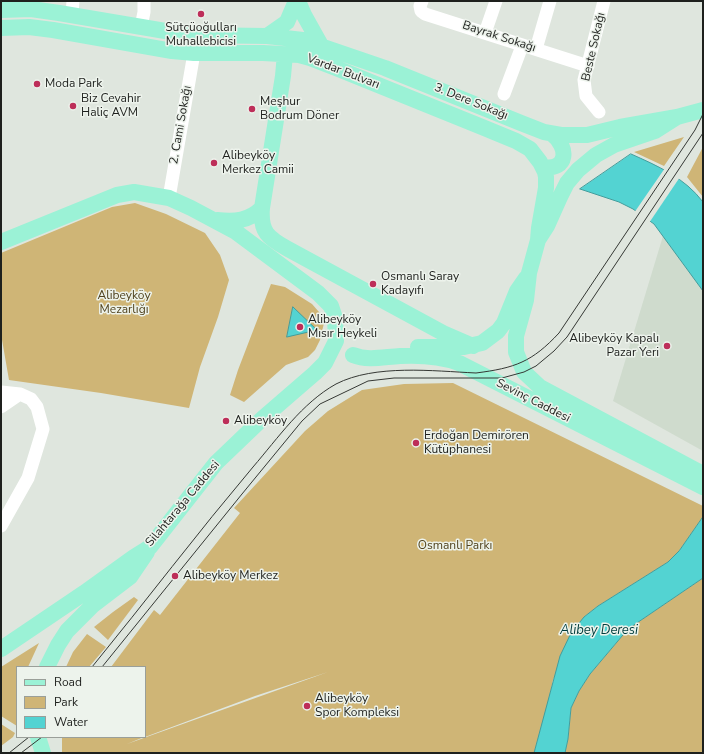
<!DOCTYPE html>
<meta charset="utf-8">
<style>
body{margin:0}
#map{position:relative;width:704px;height:754px;overflow:hidden;background:#dfe6de;font-family:"Nunito Sans",sans-serif}
canvas{display:block}
.frame{position:absolute;inset:0;border:2px solid #1e201d;pointer-events:none}
.legend{position:absolute;left:16px;top:666px;width:130px;height:72px;box-sizing:border-box;background:#edf3ec;border:1px solid #9a9f99;margin:0;padding:5px 7px;list-style:none;font-size:12px;color:#1e201d}
.legend li{display:flex;align-items:center;gap:8px;height:20px}
.legend b{width:20px;border:1px solid #9a9f99}
</style>
<div id="map">
<canvas width="704" height="754"></canvas>
<div class="frame"></div>
<ul class="legend">
<li><b style="height:5px;background:#9bf2d6"></b>Road</li>
<li><b style="height:11px;background:#cfb576"></b>Park</li>
<li><b style="height:11px;background:#53d3d2"></b>Water</li>
</ul>
</div>
<script>
const context = document.querySelector('canvas').getContext('2d');
context.lineJoin = 'round';
function fillPath(path, color) { context.fillStyle = color; context.fill(path, 'evenodd'); }
function stroke(path, color, width, dash) { context.strokeStyle = color; context.lineWidth = width; context.lineCap = dash ? 'butt' : 'round'; context.setLineDash(dash || []); context.stroke(path); }
function write(font, color, halo, rows, align = 'center') {
  context.font = font + ' "Nunito Sans",sans-serif'; context.lineWidth = 3; context.setLineDash([]); context.textBaseline = 'middle'; context.strokeStyle = halo; context.fillStyle = color; for (const [text, x, y, turn = 0] of rows) {
    context.save(); context.translate(x, y); context.rotate((+turn || 0) * Math.PI / 180); context.textAlign = isNaN(turn) ? turn : align; if (halo) context.strokeText(text, 0, 0); context.fillText(text, 0, 0); context.restore();
  }
}
fillPath(new Path2D(`
 M663,236L703,291V451L613,401Z`), '#cfdbcd');
fillPath(new Path2D(`
 M684,137L664,166L634,152Z
 M703,147V197L687,177Z
 M135,203L166,214L205,233L220,255L229,280L218,317L200,367L189,408L101,393L9,380L1,334V253L112,207Z
 M271,284L285,287L312,304L319,312L324,323L320,340L315,350L308,357L286,365L244,402L230,395L238,370Z
 M453,383L703,506V517L679,551L668,562L598,606L584,617L553,680L548,705L534,753H62V737H144L127,744L328,672L255,696L145,737V667H111L154,610L160,615L240,513L234,508L305,431L328,411L362,390L404,384Z
 M703,578V753H565L568,739L571,708L579,691L590,674L628,629Z
 M134,597L138,600L108,640L94,627L113,612Z
 M87,634L106,647L89,667H66L73,652Z
 M39,643L28,667H17V726L1,716V667Z
 M1,724L15,733L13,737L1,746Z`), '#cfb576');
const water = new Path2D(`
 M631,154C658,166 685,178 703,202V291L654,224L633,209L619,202L580,189Z
 M293,307L317,330L287,337Z
 M703,517V578L628,629L590,674L579,691L571,708L568,739L565,753H534L560,656L571,633L584,617L598,606L668,562L679,551Z`);
fillPath(water, '#53d3d2');
stroke(water, '#439d9c', 1);
fillPath(new Path2D(`
 M665,168L680,177L649,223L634,213Z`), '#dfe6de');
stroke(new Path2D(`
 M422,1L420,6L421,11L425,14L588,66
 M72,15L73,1
 M141,27L144,12V1
 M485,33L496,1
 M536,49L550,1
 M504,94L522,46
 M599,112L586,96L584,80L604,1
 M169,198L194,53
 M1,392L20,394L31,399L37,407L43,429L28,478L1,526
 M1,407L20,394`), '#fff', 13);
stroke(new Path2D(`
 M298,1L304,15L323,49
 M1,10L31,9L59,13L189,35L267,36L303,40L385,68L521,123L544,132L561,135H587L620,127L677,117
 M1,28L29,27L53,30L172,51L194,53H263L299,55L310,58L336,68L482,127L516,141L530,149L540,162L545,172L546,177V188L539,228L538,240
 M267,36L287,22L296,1
 M285,54L283,76L262,208C260,232 268,238 288,249L443,333L473,346
 M703,110L677,117L655,131L614,145L596,155L578,170L567,183L560,197L547,226L538,240L529,273L526,300L516,336V352L524,372L540,387L703,474
 M543,167C568,171 569,147 552,134
 M217,220C235,222 249,221 262,208
 M1,242L117,195L134,192L169,198L191,208L236,232L318,293L331,306L335,318L336,341L325,363L315,373L263,418L216,463L150,547L134,557L84,593L1,649
 M418,347H464L482,343L498,331L504,323L517,291L526,278
 M353,355C368,361 383,357 400,356C420,355 440,356 459,363L703,487
 M47,667L58,645L67,631L92,606L130,577L147,552
 M38,737L43,753`), '#9bf2d6', 16);
stroke(new Path2D(`
 M92,667C146,601 198,532 253,467C278,438 302,403 336,384C375,364 433,371 476,373C515,368 532,362 559,333L695,130L703,114
 M102,667L242,494L302,421L320,404L368,381L394,378H502L524,372L536,366L554,351L567,337L703,133
 M9,753L29,737
 M21,753L42,737`), '#353834', 1);
for (const [x, y, r, color] of [
 [201,14,4,"#bd2e59"],
 [37,84,4,"#bd2e59"],
 [73,106,4,"#bd2e59"],
 [252,109,4,"#bd2e59"],
 [214,163,4,"#bd2e59"],
 [373,284,4,"#bd2e59"],
 [300,327,4,"#bd2e59"],
 [667,346,4,"#bd2e59"],
 [226,421,4,"#bd2e59"],
 [416,443,4,"#bd2e59"],
 [175,576,4,"#bd2e59"],
 [307,706,4,"#bd2e59"]
]) { const dot = new Path2D(); dot.arc(x, y, r, 0, 2 * Math.PI); context.fillStyle = color; context.fill(dot); stroke(dot, '#edf3ec', 1.5); }
write('12px', '#1e201d', '#edf3ec', [
 ["Sütçüoğulları",201,28,"center"],
 ["Muhallebicisi",201,42,"center"],
 ["Moda Park",45,84],
 ["Biz Cevahir",81,99],
 ["Haliç AVM",81,113],
 ["Meşhur",260,102],
 ["Bodrum Döner",260,116],
 ["Alibeyköy",222,156],
 ["Merkez Camii",222,170],
 ["Osmanlı Saray",381,277],
 ["Kadayıfı",381,291],
 ["Alibeyköy",308,320],
 ["Mısır Heykeli",308,334],
 ["Alibeyköy Kapalı",659,339,"right"],
 ["Pazar Yeri",659,353,"right"],
 ["Alibeyköy",234,421],
 ["Erdoğan Demirören",424,436],
 ["Kütüphanesi",424,450],
 ["Alibeyköy Merkez",183,576],
 ["Alibeyköy",315,699],
 ["Spor Kompleksi",315,713]
], 'left');
write('12px', '#1e201d', '#edf3ec', [
 ["Bayrak Sokağı",499,37,18],
 ["Beste Sokağı",594,47,-77],
 ["Vardar Bulvarı",343,72,21],
 ["3. Dere Sokağı",471,102,22],
 ["2. Cami Sokağı",181,125,-80],
 ["Sevinç Caddesi",533,401,27],
 ["Silahtarağa Caddesi",183,504,-50]
]);
write('12px', '#51431e', '#edf3ec', [
 ["Alibeyköy",124,296],
 ["Mezarlığı",124,310],
 ["Osmanlı Parkı",455,546]
]);
write('italic 13px', '#003d3d', '#edf3ec', [
 ["Alibey Deresi",599,631]
]);
</script>
